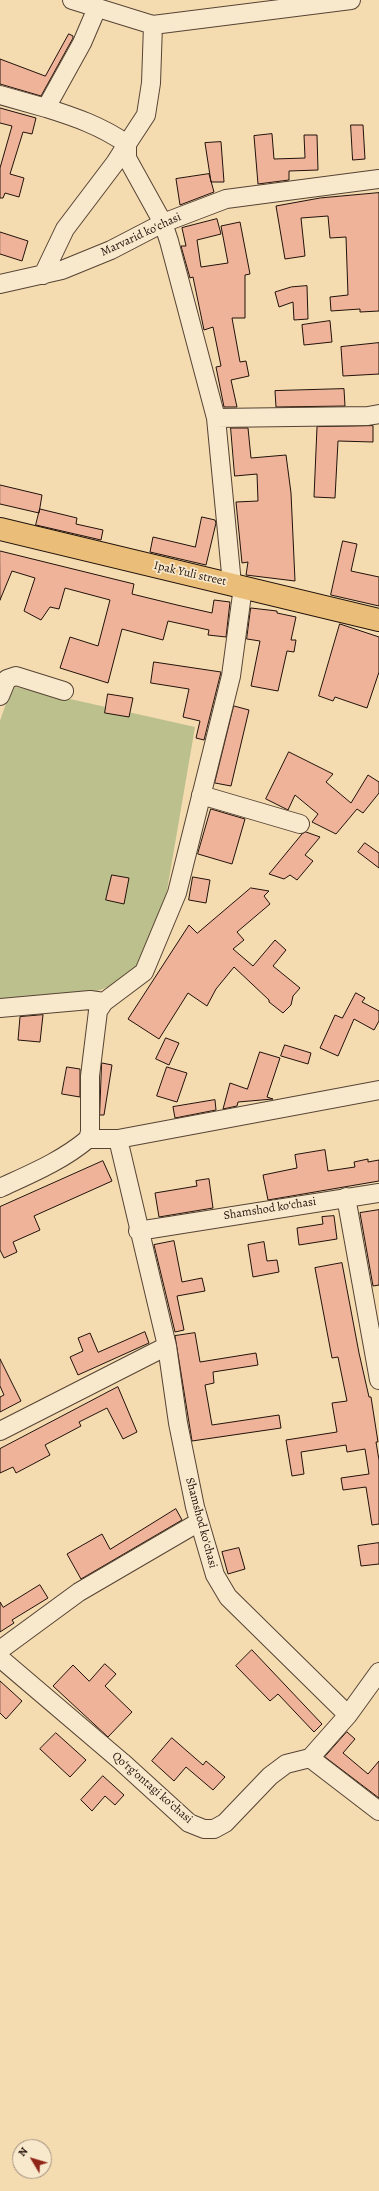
<!DOCTYPE html>
<meta charset="utf-8">
<style>
body{margin:0}
#map{position:relative;width:379px;height:2191px;overflow:hidden;background:#f5dbb0;font-family:Alegreya,serif}
canvas{display:block}
.north{position:absolute;left:12px;top:2139px;width:40px;height:40px;box-sizing:border-box;background:#f8e8cc;border:1px solid #a2927f;border-radius:50%;rotate:308deg;font-size:11px;font-weight:700;line-height:16px;text-align:center;color:#21120b}
.north::after{content:'';display:block;margin:auto;width:14px;height:18px;background:#8f2418;clip-path:polygon(50% 0,100% 100%,50% 72%,0 100%)}
</style>
<div id="map">
<canvas width="379" height="2191"></canvas>
<div class="north">N</div>
</div>
<script>
const context = document.querySelector('canvas').getContext('2d');
context.lineJoin = 'round';
function fillPath(path, color) { context.fillStyle = color; context.fill(path, 'evenodd'); }
function stroke(path, color, width, dash) { context.strokeStyle = color; context.lineWidth = width; context.lineCap = dash ? 'butt' : 'round'; context.setLineDash(dash || []); context.stroke(path); }
function write(font, color, halo, rows, align = 'center') {
  context.font = font + ' Alegreya,serif'; context.lineWidth = 3.5; context.setLineDash([]); context.textBaseline = 'middle'; context.strokeStyle = halo; context.fillStyle = color; for (const [text, x, y, turn = 0] of rows) {
    context.save(); context.translate(x, y); context.rotate((+turn || 0) * Math.PI / 180); context.textAlign = isNaN(turn) ? turn : align; if (halo) context.strokeText(text, 0, 0); context.fillText(text, 0, 0); context.restore();
  }
}
fillPath(new Path2D(`
 M12,686L195,727L165,902L141,966L127,980L97,991L0,1000V721Z`), '#bbc08c');
const building = new Path2D(`
 M69,34L73,36V38L41,96L0,84V59L45,76Z
 M0,108L36,118L32,134L23,132L10,174L24,178L19,197L5,193L3,198H0V168L12,126L0,123Z
 M351,125H363L365,159L353,160Z
 M272,134L274,159L305,158L304,135H317L318,170L289,171V180L258,184L254,136Z
 M221,142L224,182H211L205,143Z
 M209,174L214,192L180,205L176,179Z
 M379,193V311L360,312V309L331,311L330,297L348,295L346,237L330,238L328,216L301,218L305,256L285,259L276,206L320,198Z
 M217,219L221,234L197,240L201,267L228,263L221,226L240,222L250,274L245,275V318H232L240,362L246,361L249,376L231,380L237,407H224L216,367L221,366L213,327L204,330L193,277L190,278L181,246H186L182,228Z
 M0,232L28,241L22,261L0,254Z
 M307,286L308,319L294,320L293,302L279,307L275,292L291,287Z
 M330,321L332,342L304,345L302,325Z
 M379,343V374L343,376L341,347Z
 M344,389L345,406L276,407L275,391Z
 M373,426V442L338,441L335,498L314,497L317,427Z
 M231,428H248L251,458L286,455L291,493L295,581L246,575L248,562L242,563L236,502L258,501L257,474L235,476Z
 M0,485L42,495L39,513L0,504Z
 M40,509L77,518L76,524L103,530L101,540L36,525Z
 M202,517L215,520L216,523L206,565L150,552L153,537L195,547Z
 M343,541L357,544L351,571L379,577V606L331,595Z
 M0,551L134,584L132,594L177,605L212,613L214,600L230,602L226,637L208,635L209,630L168,621L163,640L122,629L108,683L60,668L70,637L98,646L110,600L65,588L59,609L50,607L41,620L24,611L35,578L12,571L0,600Z
 M251,608L277,611V613L296,617L291,640H296L294,652L287,651L278,691L251,686L260,641L247,639Z
 M340,624L379,637V672L367,708L335,697L333,701L319,696Z
 M154,662L221,672L204,740L196,738L200,721L183,717L189,689L151,683Z
 M108,694L133,698L129,717L105,713Z
 M234,706L249,710L231,786L215,783Z
 M289,752L333,774L326,782L351,803L368,775L379,782V793L363,813L357,809L336,834L312,822L318,814L295,795L288,810L266,799Z
 M211,809L245,819L232,864L198,854Z
 M306,832L320,837L305,855L313,861L297,880L290,875L284,879L269,874L302,834Z
 M365,843L379,853V868L358,852Z
 M112,875L129,878L124,904L106,900Z
 M193,877L210,880L206,903L189,900Z
 M251,888L269,891L264,896L270,904L237,932L244,940L233,949L253,966L275,940L286,950L273,966L300,988L293,996L291,1005L283,1013L269,1002V1000L234,967L216,989L207,1006L188,993L159,1039L128,1019L189,925L197,933Z
 M356,993L365,998L362,1002L379,1011V1021L374,1030L354,1019L338,1056L320,1048L335,1015L342,1018Z
 M43,1015L40,1042L18,1040L20,1017Z
 M166,1038L179,1043L169,1065L156,1059Z
 M285,1045L311,1053L308,1064L281,1056Z
 M260,1052L280,1058L267,1097L273,1099L238,1102L237,1106L223,1109L230,1083L247,1089Z
 M102,1063L112,1065L104,1115H100Z
 M67,1067L80,1069V1097L62,1094Z
 M167,1067L187,1073L177,1102L157,1096Z
 M215,1100L216,1110L175,1118L173,1107Z
 M325,1150L328,1171L355,1167L354,1162L368,1159V1162L379,1160V1181L268,1200L263,1175L297,1168L295,1155Z
 M103,1161L112,1181L34,1216L40,1230L13,1242L17,1252L4,1258L0,1250V1207Z
 M209,1179L213,1208L159,1217L155,1193L197,1186L196,1181Z
 M379,1210V1285L373,1286L360,1213Z
 M334,1216L337,1239L299,1245L297,1228L323,1224L322,1217Z
 M174,1241L182,1282L202,1278L205,1291L177,1296L184,1330L175,1332L154,1245Z
 M264,1242L267,1261L277,1260L279,1272L253,1277L248,1245Z
 M342,1263L359,1353L369,1397H371L378,1442H376L379,1460V1524L372,1525L366,1487L343,1490L341,1478L369,1474L365,1449L347,1452L346,1445L301,1452L304,1474L292,1476L286,1440L337,1432L332,1403L347,1401L338,1357L332,1358L315,1268Z
 M145,1332L149,1343L78,1375L70,1357L83,1351L78,1338L90,1333L98,1352Z
 M195,1333L200,1362L256,1353L258,1365L213,1372L214,1383L205,1385L212,1425L279,1415L281,1428L192,1441L175,1336Z
 M0,1359L21,1401L0,1412V1397L4,1395L0,1386Z
 M118,1387L137,1432L123,1439L107,1408L79,1422L81,1426L45,1445L50,1455L16,1473L13,1467L0,1473V1449Z
 M176,1509L182,1520L81,1579L67,1554L102,1534L110,1549Z
 M379,1543V1564L361,1566L358,1546Z
 M239,1548L245,1569L228,1574L222,1552Z
 M40,1585L48,1598L12,1620L14,1623L0,1632V1602L3,1607Z
 M252,1650L322,1724L314,1732L278,1694L270,1701L236,1666Z
 M105,1664L116,1674L105,1686L132,1712L108,1737L53,1686L73,1665L89,1681Z
 M0,1681L22,1701L6,1719L0,1713Z
 M347,1732L355,1739L343,1753L368,1774L379,1761V1798L325,1757Z
 M56,1733L86,1760L70,1777L40,1749Z
 M172,1738L203,1765L206,1761L225,1777L213,1790L186,1767L174,1781L152,1761Z
 M103,1776L124,1795L115,1805L105,1796L92,1811L81,1800Z`);
fillPath(building, '#eeb398');
stroke(building, '#21120b', 1);
const minor = new Path2D(`
 M72,0L153,25L351,0
 M153,25L151,83L146,115L127,144V158L163,223L169,241L216,418L232,584
 M0,95L46,108L82,43L97,8
 M43,275L65,229L115,163L127,144C101,126 75,117 46,108
 M0,284L62,270L111,250L163,223L226,199L379,179
 M216,418L368,416L379,414
 M0,696L7,679L16,676L64,691
 M201,795L300,824
 M0,1008L90,1000L104,1002
 M88,1139L90,1132V1076L98,1011L104,1002L144,972L177,893L231,676L243,587
 M118,1139L379,1090
 M0,1188C30,1174 62,1161 88,1139H118L167,1346L178,1423L195,1507L215,1575L228,1597L348,1715
 M346,1197L379,1380
 M138,1231L379,1193
 M0,1431L167,1346
 M0,1650L79,1592L199,1522
 M0,1658L122,1762L189,1823L204,1829H214L225,1823L270,1776L286,1764L310,1758
 M310,1758L348,1715L379,1672
 M310,1758L379,1811`);
const major = new Path2D(`
 M0,529L379,620`);
stroke(minor, '#564434', 20);
stroke(major, '#21120b', 24);
stroke(minor, '#f8e8cc', 18);
stroke(major, '#eabe78', 22);
write('12px', '#21120b', '#f8e8cc', [
 ["Marvarid koʻchasi",141,235,-25],
 ["Ipak Yuli street",190,574,13],
 ["Shamshod koʻchasi",270,1209,-9],
 ["Shamshod koʻchasi",201,1523,75],
 ["Qoʻrgʻontagi koʻchasi",152,1788,41]
]);
</script>
